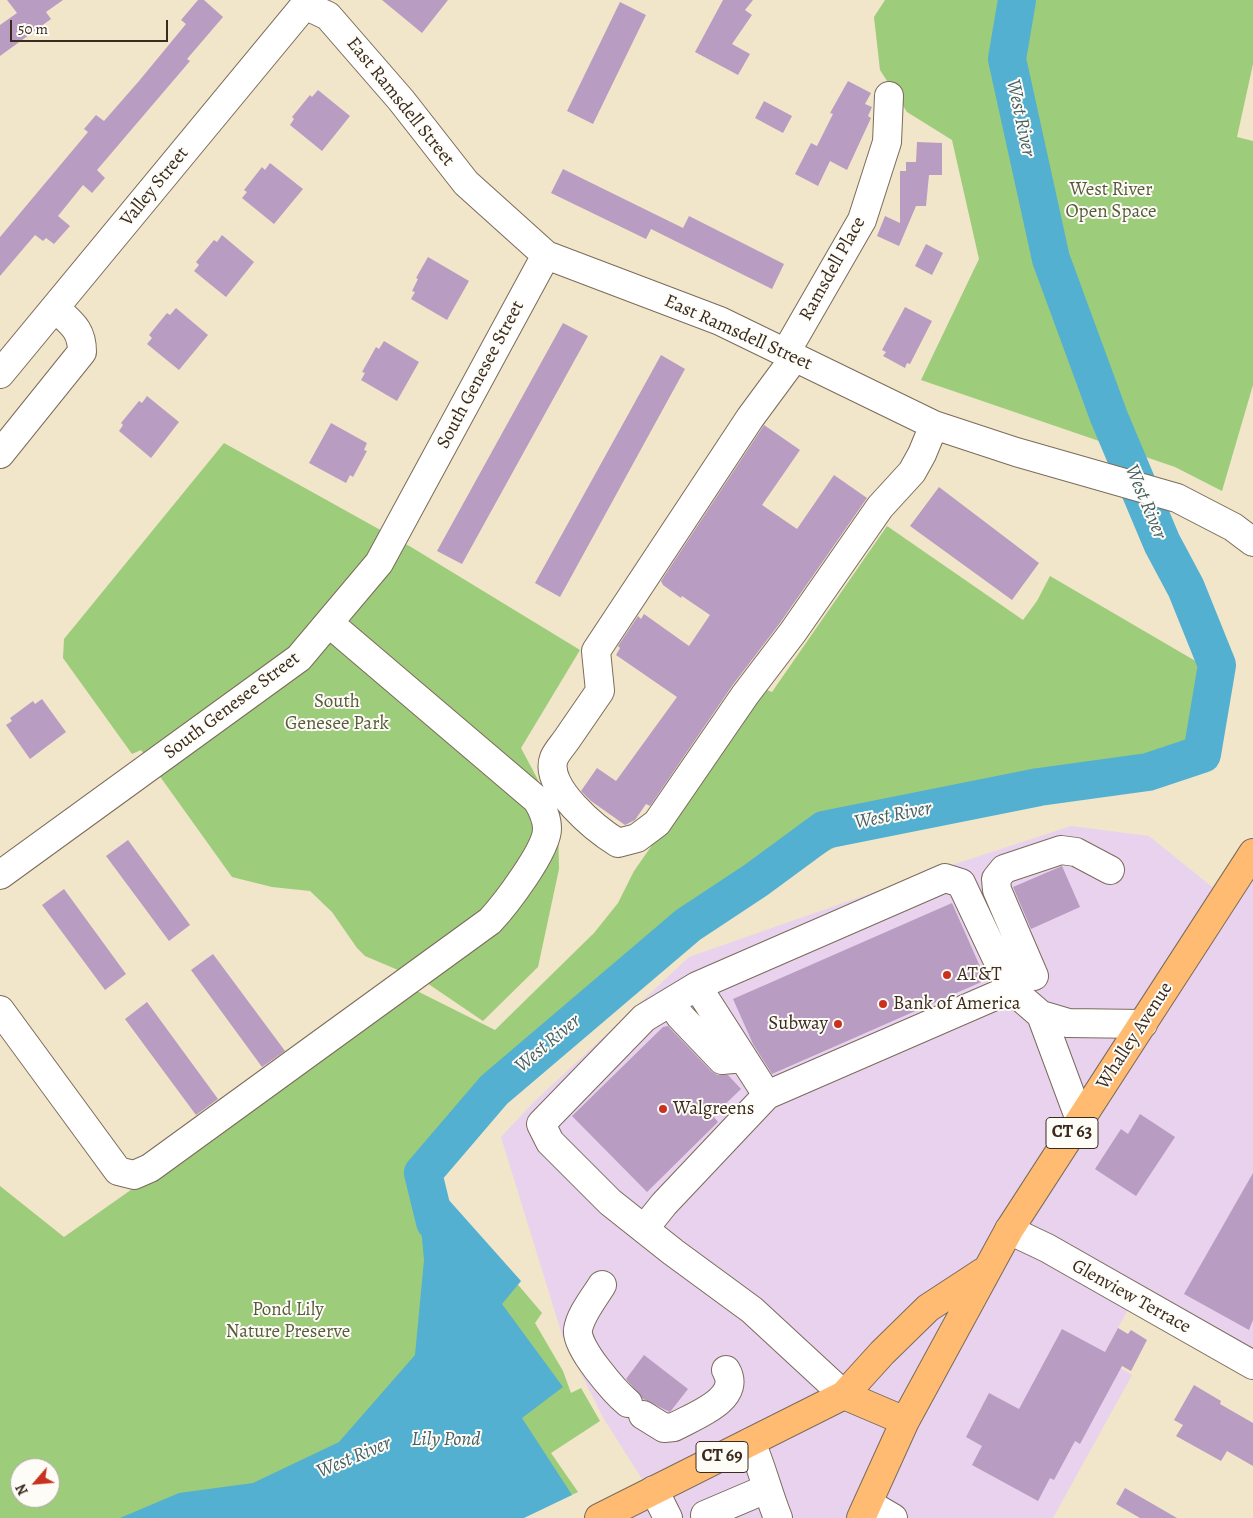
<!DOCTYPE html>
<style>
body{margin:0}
#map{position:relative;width:1253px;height:1518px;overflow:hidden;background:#f1e5ca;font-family:Alegreya,serif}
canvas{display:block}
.north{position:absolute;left:10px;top:1458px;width:50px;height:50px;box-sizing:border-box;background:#fdfcf7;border:1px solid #afa8a0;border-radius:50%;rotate:243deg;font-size:14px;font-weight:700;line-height:20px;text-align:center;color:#3b2a1e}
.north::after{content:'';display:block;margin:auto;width:18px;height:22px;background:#c8321e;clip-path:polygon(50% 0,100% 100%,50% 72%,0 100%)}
.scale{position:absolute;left:10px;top:20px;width:158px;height:22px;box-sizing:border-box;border:2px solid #3b2a1e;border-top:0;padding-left:6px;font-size:15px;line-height:18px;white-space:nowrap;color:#3b2a1e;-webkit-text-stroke:4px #fdfcf7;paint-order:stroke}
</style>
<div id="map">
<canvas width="1253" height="1518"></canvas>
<div class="north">N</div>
<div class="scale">50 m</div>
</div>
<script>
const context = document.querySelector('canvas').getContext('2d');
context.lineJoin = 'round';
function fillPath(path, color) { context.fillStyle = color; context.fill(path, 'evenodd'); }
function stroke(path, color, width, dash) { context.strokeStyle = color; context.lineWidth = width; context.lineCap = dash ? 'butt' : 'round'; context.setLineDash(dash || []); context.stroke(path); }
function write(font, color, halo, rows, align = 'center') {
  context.font = font + ' Alegreya,serif'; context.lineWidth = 4; context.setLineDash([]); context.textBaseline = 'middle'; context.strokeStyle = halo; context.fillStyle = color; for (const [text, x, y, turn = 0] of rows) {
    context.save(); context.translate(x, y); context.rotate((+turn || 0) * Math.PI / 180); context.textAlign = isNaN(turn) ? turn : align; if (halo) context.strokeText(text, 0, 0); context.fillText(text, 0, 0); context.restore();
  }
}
fillPath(new Path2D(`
 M1071,826L1149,836L1222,895L1253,860V1358L1136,1295L1102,1357L1132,1375L1053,1518H600L647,1487L604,1419L563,1338L501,1137L534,1102L689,957L943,868Z`), '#e8d2ee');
fillPath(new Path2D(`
 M885,0H1253V64L1237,137L1253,141V385L1222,491L1175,467L921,380L979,259L952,140L907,112L880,70L874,17Z
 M224,443L411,547L580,650L521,748L554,810L558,822L559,869L538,967L483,1021L424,981L365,956L357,948L332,912L310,891L272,887L232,877L141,750L132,754L63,658L64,639Z
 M887,526L1023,620L1037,601L1050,576L1216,673L1209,714L1198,733L1170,763L1138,776L837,846L718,911L595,1013L549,1057L444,1137L414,1162L542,1313L535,1323L563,1371L571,1393L581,1388L600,1421L551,1453L578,1492L521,1518H0V1186L64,1237L415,990L495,1030L594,933L618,903L634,871L762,688L772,692ZM20,1468H50V1498H20Z`), '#9dcc7b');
fillPath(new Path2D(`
 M415,1162L521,1281L502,1304L563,1387L522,1418L572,1495L524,1518H120L179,1493L253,1483L339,1442L415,1355L424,1260Z`), '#53b0d1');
stroke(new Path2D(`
 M435,1222L423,1173L494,1090L688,925L756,880L824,830L1039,787L1148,772L1202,754L1217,665L1186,588L1162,543L1109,417L1051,259L1007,59L1017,0`), '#53b0d1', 38);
fillPath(new Path2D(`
 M7,0H63L46,12L51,19L0,56V25L17,13Z
 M198,0H204L223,17L187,59L190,61L97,170L105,178L92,193L83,185L58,216L70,226L54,244L46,238L43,241L35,235L0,276V237L88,132L84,129L96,115L104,121L139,81L186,24L181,20Z
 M382,0H448L422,33Z
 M723,0H753L745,10L752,15L732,44L750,54L738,75L695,52Z
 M620,2L646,15L593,124L567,111Z
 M848,81L871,93L865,104L872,107L868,116L871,118L847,170L830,161L818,186L795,174L811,143L817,146L833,114L830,113Z
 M318,90L350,116L322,151L290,125L294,119L292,117L310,95L312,97Z
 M764,101L792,116L783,133L755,118Z
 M917,142L942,143V175H929L926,206H916L899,246L877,236L885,216L900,223V171H906V162H916Z
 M270,163L303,189L274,224L242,198L247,192L244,190L262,167L265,170Z
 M563,169L683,228L689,216L784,264L772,289L651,229L646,239L551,193Z
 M222,235L254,262L226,297L194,271L199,265L196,262L214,240L217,242Z
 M926,244L943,253L932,275L915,266Z
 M428,257L469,281L447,320L411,299L415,292L412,291L418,279L416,278Z
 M905,307L932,321L910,364L907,363L905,368L883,356L886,352L882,350Z
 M176,308L208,335L179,370L147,344L152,338L149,335L167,313L170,315Z
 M563,323L588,336L462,564L437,551Z
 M384,341L419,362L397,401L361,380L365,373L362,372L376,347L379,349Z
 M661,355L685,369L560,597L535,583Z
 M147,396L179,422L151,458L119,431L123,425L121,423L139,401L142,403Z
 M331,423L367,443L364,450L367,451L353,477L350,475L346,483L309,463Z
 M764,425L800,450L762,505L797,529L834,475L867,498L780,623L732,686L650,806L646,804L635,820L625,825L591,801L581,791L597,768L616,781L677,697L616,655L620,648L618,646L638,616L641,619L644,614L689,646L710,615L682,596L681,598L663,585L661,581Z
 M939,487L1039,563L1012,600L910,526Z
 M42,699L66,732L30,759L6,725L12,721L10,718L33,701L35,704Z
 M128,840L190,925L169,941L106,856Z
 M1062,866L1080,907L1031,929L1013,887Z
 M64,889L126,974L105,990L42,905Z
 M952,903L986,980L772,1074L753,1044L733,999Z
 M213,954L285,1051L262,1067L191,970Z
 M147,1002L218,1099L196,1115L125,1019Z
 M668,1026L711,1071L717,1075H728L741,1089L713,1116L718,1122L647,1192L572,1116L663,1027Z
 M1140,1114L1175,1137L1136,1196L1095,1169L1121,1129L1128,1134Z
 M1253,1173V1320L1249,1330L1184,1294Z
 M1118,1328L1128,1334L1131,1330L1147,1340L1131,1371L1122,1366L1080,1444L1075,1441L1054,1480L1050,1478L1038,1501L972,1465L982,1446L966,1437L989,1393L1019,1409L1062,1329L1105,1352Z
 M644,1355L688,1389L670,1412L643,1399L626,1379Z
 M1194,1385L1221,1401L1220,1404L1253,1423V1466L1227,1451L1221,1461L1176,1436L1183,1425L1174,1420Z
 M1125,1488L1177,1518H1140L1116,1504Z`), '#b99cc2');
const minor = new Path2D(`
 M305,5L328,16L401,100L466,183L546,255L720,321L934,425L1016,452L1177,498L1233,527L1253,542
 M786,352L862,220L887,142L889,96
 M795,357L750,418L596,651L600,691C589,707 578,723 567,739C563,745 557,751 554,758C543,787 597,830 618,843L637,838L657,823L745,695L793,632L880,507L912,472L922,454L934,425
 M0,374L309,0
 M0,454L82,352C82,329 71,323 55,308
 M0,875L299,658L379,563L546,255
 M1034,976L997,890L996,879L1004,869L1061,850L1076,852L1110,870
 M697,986L767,1095
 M671,1002L680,1016L722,1060L743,1058
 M0,1010L118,1171L134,1175L150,1168L490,921C505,905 547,850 547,829C547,818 543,810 537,800L329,623
 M1041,1015L1080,1120
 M644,1229L664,1204L767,1095L1011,989L1041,1015L1068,1023L1143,1024
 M1009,1230L1047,1248L1253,1365
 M602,1285C594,1298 580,1315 578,1330C575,1347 616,1393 628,1403
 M844,1395L752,1310L673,1252L610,1202L550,1142L541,1124L644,1018L697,986L945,878L961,883L1011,989
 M643,1415L664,1428L674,1427C694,1416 743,1399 726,1370
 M751,1442C762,1468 768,1493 778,1518
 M654,1490L668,1518
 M869,1504L893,1518
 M706,1518L705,1515L766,1489`);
const major = new Path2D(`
 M844,1395L905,1421
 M599,1518L844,1395L882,1353L928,1308L983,1272
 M861,1518L905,1421L1009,1230L1253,853`);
stroke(minor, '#7b6b5a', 30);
stroke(major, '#7b6b5a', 30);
stroke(minor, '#fff', 28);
stroke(major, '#ffbb71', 28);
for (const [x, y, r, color] of [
 [947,975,5,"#c8321e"],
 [883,1004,5,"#c8321e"],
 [838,1024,5,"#c8321e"],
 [663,1109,5,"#c8321e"]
]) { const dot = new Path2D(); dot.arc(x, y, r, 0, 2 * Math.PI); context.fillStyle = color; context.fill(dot); stroke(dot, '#fdfcf7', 2); }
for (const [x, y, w] of [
 [1072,1133,52],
 [722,1457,52]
]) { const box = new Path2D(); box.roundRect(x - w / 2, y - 15.5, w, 31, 4); context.fillStyle = '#fdfcf7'; context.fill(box); stroke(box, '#3b2a1e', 1); }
write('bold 18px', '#3b2a1e', null, [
 ["CT 63",1072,1133],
 ["CT 69",722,1457]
]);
write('19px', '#3b2a1e', '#fdfcf7', [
 ["East Ramsdell Street",400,102,51],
 ["Valley Street",155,187,-51],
 ["Ramsdell Place",833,269,-61],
 ["East Ramsdell Street",738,333,24],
 ["South Genesee Street",481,375,-62],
 ["South Genesee Street",232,706,-37],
 ["Whalley Avenue",1135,1036,-57],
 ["Glenview Terrace",1131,1297,29]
]);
write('19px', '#585b3a', '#fdfcf7', [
 ["West River",1111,190],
 ["Open Space",1111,212],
 ["South",337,702],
 ["Genesee Park",337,724],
 ["Pond Lily",288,1310],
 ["Nature Preserve",288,1332]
]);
write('19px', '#3b2a1e', '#fdfcf7', [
 ["AT&T",957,975],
 ["Bank of America",893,1004],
 ["Subway",828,1024,"right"],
 ["Walgreens",673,1109]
], 'left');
write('italic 20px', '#456066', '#fdfcf7', [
 ["West River",1020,118,78],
 ["West River",1145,502,67],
 ["West River",893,816,-11],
 ["West River",548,1044,-40],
 ["Lily Pond",446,1440],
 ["West River",354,1458,-23]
]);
</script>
